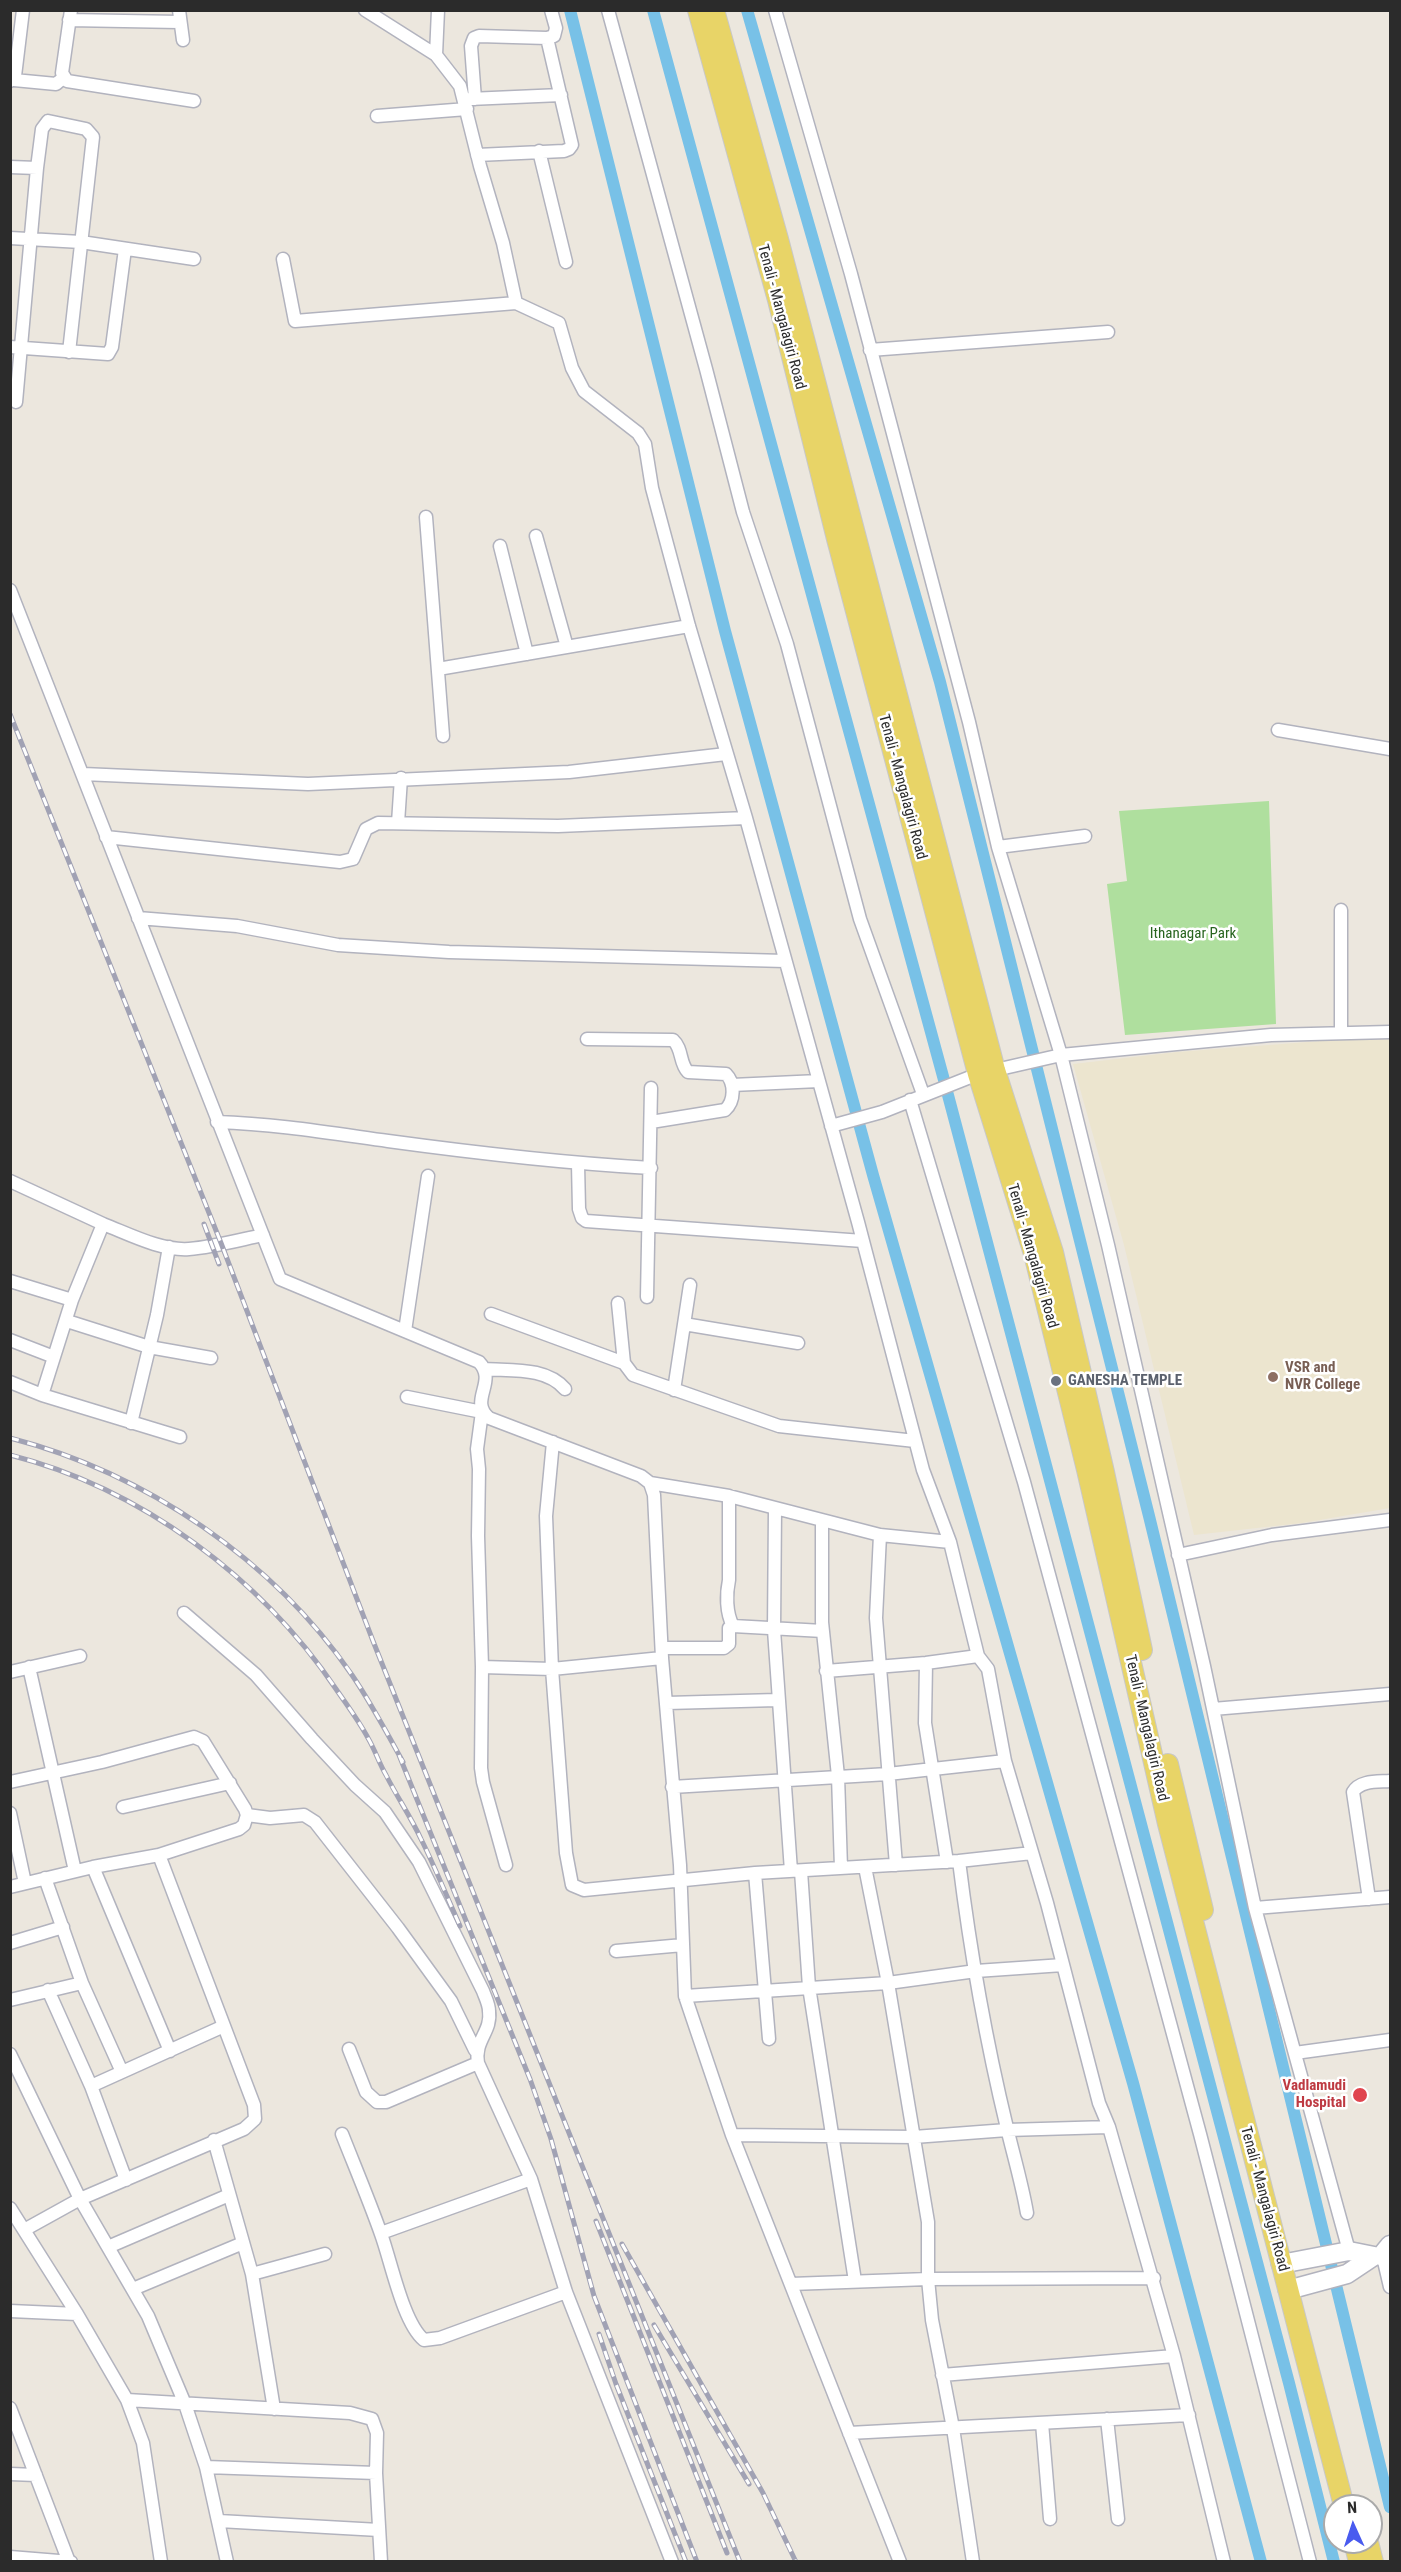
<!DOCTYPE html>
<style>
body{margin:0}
#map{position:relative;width:1401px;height:2572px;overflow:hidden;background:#ece7de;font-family:"Roboto Condensed",sans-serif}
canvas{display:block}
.frame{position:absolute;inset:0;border:12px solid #2b2b2b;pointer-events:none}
.north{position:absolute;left:1323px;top:2494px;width:60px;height:60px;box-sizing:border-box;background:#fff;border:2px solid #aaa;border-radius:50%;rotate:357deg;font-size:16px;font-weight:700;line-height:24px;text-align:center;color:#2b2b2b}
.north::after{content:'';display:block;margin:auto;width:21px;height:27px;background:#495bef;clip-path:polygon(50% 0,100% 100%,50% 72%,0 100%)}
</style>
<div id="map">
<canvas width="1401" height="2572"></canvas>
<div class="frame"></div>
<div class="north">N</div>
</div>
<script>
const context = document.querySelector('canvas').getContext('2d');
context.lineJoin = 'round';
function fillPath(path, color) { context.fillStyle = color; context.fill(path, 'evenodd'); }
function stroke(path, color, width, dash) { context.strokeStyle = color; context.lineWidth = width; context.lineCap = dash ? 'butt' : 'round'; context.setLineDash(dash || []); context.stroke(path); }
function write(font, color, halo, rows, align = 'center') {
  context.font = font + ' "Roboto Condensed",sans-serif'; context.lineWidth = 5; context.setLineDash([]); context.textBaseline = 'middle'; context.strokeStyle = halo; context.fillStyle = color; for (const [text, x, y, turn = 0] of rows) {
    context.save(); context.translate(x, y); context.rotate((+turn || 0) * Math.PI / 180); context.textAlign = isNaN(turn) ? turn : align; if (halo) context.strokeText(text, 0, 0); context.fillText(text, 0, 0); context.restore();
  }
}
fillPath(new Path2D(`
 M1347,1039H1390V1508L1302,1523L1194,1535L1124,1245L1073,1064L1177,1052Z`), '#ece5cf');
fillPath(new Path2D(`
 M1269,801L1276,1024L1125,1035L1107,884L1127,881L1119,811Z`), '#afdf9e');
stroke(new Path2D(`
 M570,10L725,631L873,1175L1133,2083L1261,2562
 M653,10L944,1080L1289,2383L1334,2562
 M747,10L940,682L1149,1516L1390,2507`), '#78c1e7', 12);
const street = new Path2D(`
 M71,10L62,73L67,81L194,101
 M179,10L183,40
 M365,10L436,55L460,86L480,166L503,243L516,303L559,323L572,368L584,391L638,433L645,444L652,488L689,626L746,818L858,1222L923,1470L950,1542L978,1656L988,1669L1005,1761L1047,1903L1099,2103L1109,2127L1174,2356L1224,2562
 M608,10L706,369L743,512L787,644L860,919L923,1094
 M775,10L851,274L969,722L998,847L1061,1055L1108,1245L1204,1666L1255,1908L1349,2251
 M69,20L179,22
 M436,55L438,10
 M14,80L56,84L63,78
 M10,81L15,76L23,10
 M469,99L561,95
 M475,99L471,46L474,38L479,36L547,38L554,36L556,28L551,10
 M377,116L467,109
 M539,151L566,262
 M477,155L564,151L569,149L572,145L547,38
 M10,167L37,168
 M10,238L81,242L194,259
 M283,259L295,321L516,303
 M10,347L108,354L112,347L125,249
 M870,350L1108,332
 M16,402L37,168L42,129L48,121L86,129L93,137L69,352
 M426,517L443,736
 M536,536L567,647
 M500,546L527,654
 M10,590L280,1279L479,1362C498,1382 468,1400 489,1418L641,1476L650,1483L654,1495L662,1658L680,1865L685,1996L732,2135L900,2562
 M438,669L689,626
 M1278,730L1390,749
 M83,774L308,784L569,772L726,754
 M398,823L401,778
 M106,837L340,862L353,859L366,829L378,823L558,826L746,818
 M998,847L1085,836
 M1341,910V1033
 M138,918L237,926L338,945L449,952L785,961
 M587,1039L673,1040C683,1049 679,1063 688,1072L726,1074C735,1083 735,1101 725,1110L651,1122
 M732,1085L819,1081
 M910,1100L1024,1482L1200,2134L1310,2562
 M217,1122C276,1124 330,1133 388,1141C476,1153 563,1163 651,1168
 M831,1126L882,1112L978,1074L1061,1055L1271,1035L1390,1032
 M578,1164L579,1209L582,1218L586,1221L863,1241
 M10,1181L103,1224
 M10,1281L72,1300L103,1224C129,1234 161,1251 189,1249C213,1247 239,1240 263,1235
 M647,1297L651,1088
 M618,1303L624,1363L633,1375L779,1426L915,1441
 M491,1314L624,1363
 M67,1321L149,1347L211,1358
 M684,1324L798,1343
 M405,1331L428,1176
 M10,1340L54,1357
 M485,1369C512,1371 546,1367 565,1389
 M10,1382L42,1395L72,1300
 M674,1390L690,1285
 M42,1395L180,1437
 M407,1397L482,1412L477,1449L479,1469L478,1536L482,1667L481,1768L483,1782L506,1865
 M131,1423L157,1315L169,1247
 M553,1442L546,1516L552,1669L566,1853L572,1885L584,1890L755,1873L959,1861L1032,1853
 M650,1483L729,1496L880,1535L950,1542
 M729,1496V1580C726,1594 726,1613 733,1626
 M775,1509L774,1630L791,1871
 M822,1520V1622L838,1776L841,1868
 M880,1535L876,1618L896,1865
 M1178,1555L1272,1535L1390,1520
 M184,1613L256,1675L312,1739L355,1785L385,1812L419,1862L483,1991C485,1997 489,2004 489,2011C492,2032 474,2040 478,2063
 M662,1648H724L729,1644V1628L733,1626L823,1631
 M926,1663L925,1723L947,1862
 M29,1667L75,1871
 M482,1667L552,1669L662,1658
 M826,1671L926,1663L978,1656
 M10,1672L80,1656
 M667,1703L777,1700
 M1213,1709L1390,1694
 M10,1782L102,1762L194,1737L203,1741L245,1809L247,1815L244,1825L239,1829L159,1855L93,1867L10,1887
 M672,1787L888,1774L1005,1761
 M123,1807L230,1783
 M10,1813L25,1883
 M247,1815L270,1818L304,1815L315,1822L398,1928L451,2001L475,2050
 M959,1861C970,1950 986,2041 1007,2128C1014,2157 1022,2184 1027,2213
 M93,1867L170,2051
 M865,1867L888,1983L928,2222V2279L932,2320L953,2428L973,2562
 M801,1871L809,1987L855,2281
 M755,1873L769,2039
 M45,1878L82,1983L122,2072
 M1369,1899L1353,1792C1360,1780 1378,1782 1390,1781
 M1255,1908L1390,1897
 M10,1943L63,1927
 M616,1951L683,1945
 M48,1990L91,2086L126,2180
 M685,1996L888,1983L976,1971L1063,1965
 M10,2000L82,1983
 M349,2049L366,2092L377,2102H386L478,2063L531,2179L566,2292L672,2562
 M1295,2053L1390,2040
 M10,2054L80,2199L148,2316L185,2404L206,2467L227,2562
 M91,2086L224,2026
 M342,2134C355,2167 369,2200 381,2234C391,2261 403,2323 424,2340L440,2338L566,2292
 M732,2135L914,2137L1007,2130L1109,2127
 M214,2140L252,2274L274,2409
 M10,2208L77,2314L127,2400L143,2443L161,2562
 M24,2230L80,2199L244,2129L255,2119L254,2105L159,1855
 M381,2233L531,2179
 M108,2247L229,2195
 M1375,2256L1383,2257L1390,2287
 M252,2274L325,2254
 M791,2284L928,2279L1154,2278
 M133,2289L243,2243
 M10,2311L77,2314
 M942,2375L1174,2356
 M127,2400L350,2413L372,2419L377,2433L376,2473L381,2562
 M10,2408L69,2562
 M1107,2419L1118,2519
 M1042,2423L1050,2519
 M849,2433L1189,2415
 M206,2467L376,2473
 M10,2474L36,2475
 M219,2521L379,2530
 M10,2557L71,2562`);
const secondary = new Path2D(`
 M1381,2256L1390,2245
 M1281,2264L1349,2251L1374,2256
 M1288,2290L1347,2274L1374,2256`);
const primary = new Path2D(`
 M698,10L778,300L837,539L978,1074L1034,1254L1087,1470L1168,1824L1344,2506
 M714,10L778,239L995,1070L1053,1252L1104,1472L1142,1650
 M1168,1764L1203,1910
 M1354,2542L1359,2562
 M1368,2542L1373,2562`);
stroke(street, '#b2b3be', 15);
stroke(secondary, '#b2b3be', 21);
stroke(primary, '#c8c8c8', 22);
stroke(street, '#fff', 12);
stroke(secondary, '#fff', 18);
stroke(primary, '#e8d467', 20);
const rail = new Path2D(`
 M10,714L221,1243L373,1641L740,2562
 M204,1224L219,1264
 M10,1438C146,1473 273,1560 352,1675C371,1703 387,1733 403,1762
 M10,1455C141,1488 261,1578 336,1689C347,1705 359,1721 368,1738C375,1750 379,1763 386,1775C397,1797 411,1817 421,1839C435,1867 447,1897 460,1926
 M399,1755L530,2079L551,2139L594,2296L697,2562
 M596,2221L727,2553
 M622,2244L763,2493L796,2562
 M654,2325L749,2484
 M599,2334L616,2384L686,2562`);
stroke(rail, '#a1a2b4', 5);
stroke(rail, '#fff', 3, [9]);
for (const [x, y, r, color] of [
 [1273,1377,6,"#8d6e63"],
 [1056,1381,6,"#6b7280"],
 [1360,2095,8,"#e0444e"]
]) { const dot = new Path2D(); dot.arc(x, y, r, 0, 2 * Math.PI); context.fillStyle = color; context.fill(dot); stroke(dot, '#fff', 2); }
write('15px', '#2b2b2b', '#fff', [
 ["Tenali - Mangalagiri Road",781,317,75],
 ["Tenali - Mangalagiri Road",902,787,75],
 ["Tenali - Mangalagiri Road",1032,1256,74],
 ["Tenali - Mangalagiri Road",1146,1728,77],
 ["Tenali - Mangalagiri Road",1264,2199,75]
]);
write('15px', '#28641f', '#fff', [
 ["Ithanagar Park",1193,934]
]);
write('bold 15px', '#785e54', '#fff', [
 ["VSR and",1285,1368],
 ["NVR College",1285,1385]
], 'left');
write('bold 15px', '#5b616d', '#fff', [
 ["GANESHA TEMPLE",1068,1381]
], 'left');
write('bold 15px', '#be3a42', '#fff', [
 ["Vadlamudi",1346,2086],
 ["Hospital",1346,2103]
], 'right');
</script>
